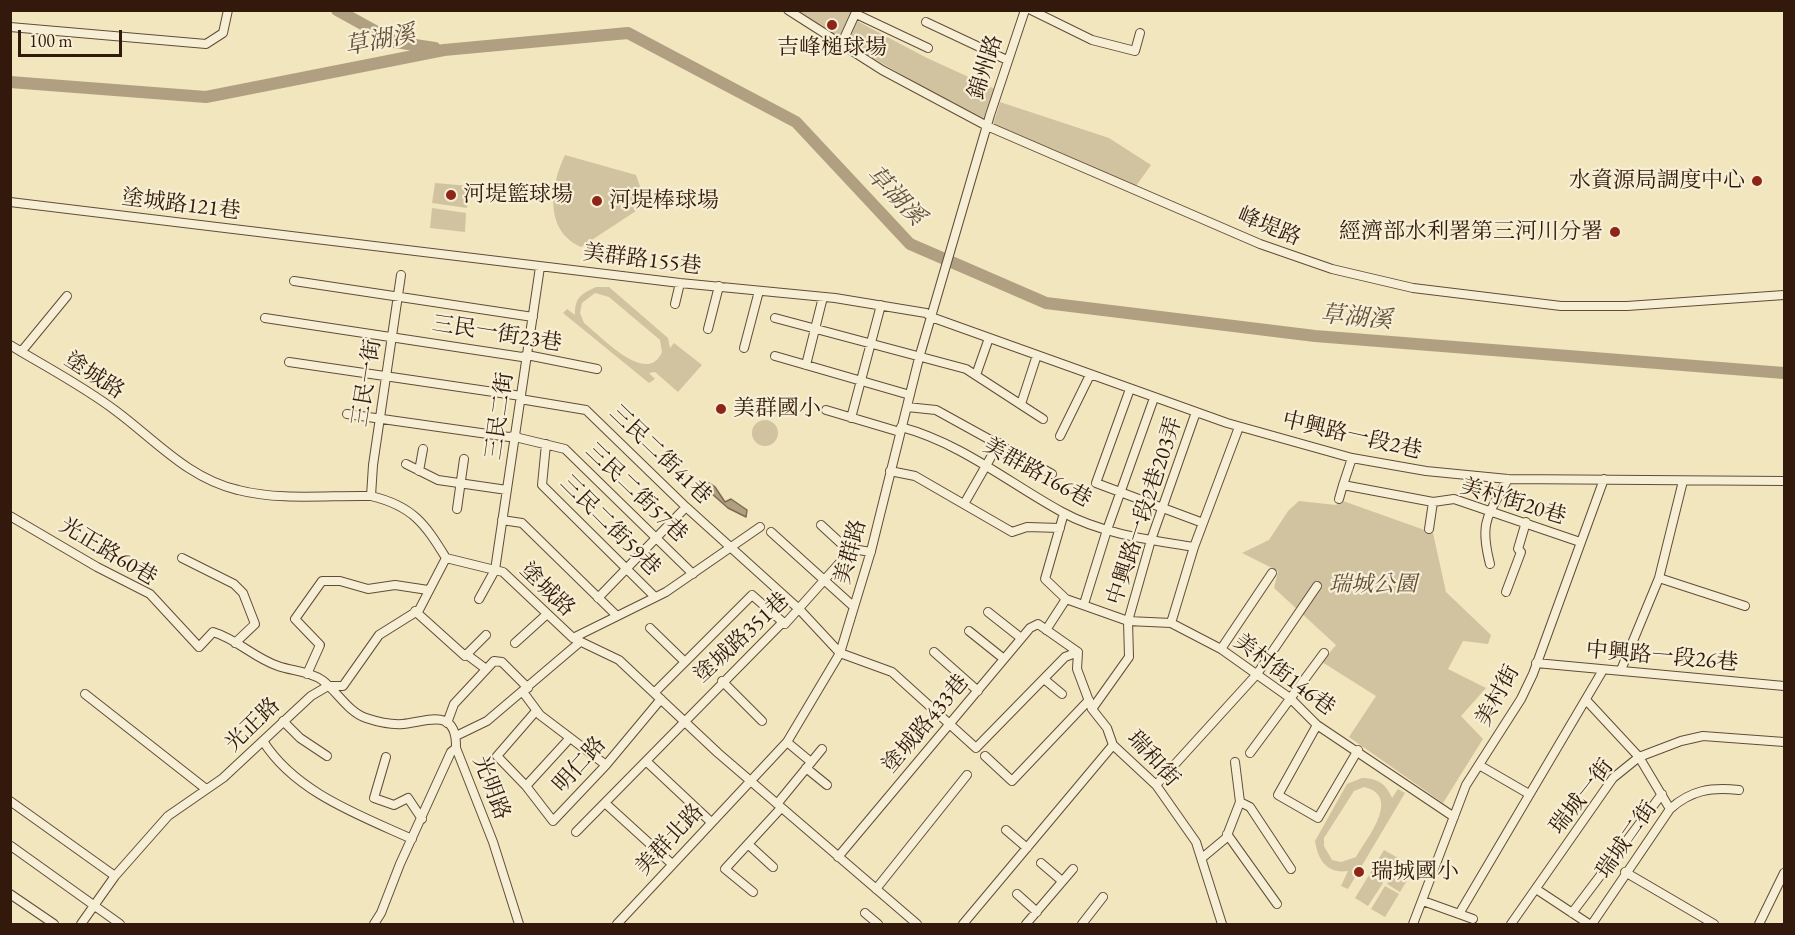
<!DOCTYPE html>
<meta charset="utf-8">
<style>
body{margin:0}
#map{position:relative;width:1795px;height:935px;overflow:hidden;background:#f1e6be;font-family:"EB Garamond",serif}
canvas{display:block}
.frame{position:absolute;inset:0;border:12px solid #32190b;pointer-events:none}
.scale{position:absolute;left:18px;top:30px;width:104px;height:27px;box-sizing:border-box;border:3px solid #32190b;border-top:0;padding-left:8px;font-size:18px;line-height:21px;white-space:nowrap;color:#32190b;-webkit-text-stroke:4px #f6efd5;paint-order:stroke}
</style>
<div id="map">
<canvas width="1795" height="935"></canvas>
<div class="frame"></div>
<div class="scale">100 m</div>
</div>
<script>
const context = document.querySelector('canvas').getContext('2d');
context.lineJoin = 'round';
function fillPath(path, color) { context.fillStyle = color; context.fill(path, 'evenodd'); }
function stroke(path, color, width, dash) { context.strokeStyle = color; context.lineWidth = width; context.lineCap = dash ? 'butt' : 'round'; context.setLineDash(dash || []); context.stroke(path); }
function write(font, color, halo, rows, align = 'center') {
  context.font = font + ' "EB Garamond","Noto Serif TC",serif'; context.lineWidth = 4.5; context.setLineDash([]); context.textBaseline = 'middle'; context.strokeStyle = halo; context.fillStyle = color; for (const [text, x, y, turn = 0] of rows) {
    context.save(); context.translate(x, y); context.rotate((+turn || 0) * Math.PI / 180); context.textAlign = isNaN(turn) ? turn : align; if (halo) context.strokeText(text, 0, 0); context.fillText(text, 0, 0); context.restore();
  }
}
fillPath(new Path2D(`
 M795,11H852L841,39Z
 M857,21L927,58L995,89L982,121L847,43Z
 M1000,102L1109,138L1151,165L1136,186L993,125Z
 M565,155L636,175L642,192L639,209L581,247C543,230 551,184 565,155Z
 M435,183L469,186L467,208L432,203Z
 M432,208L466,213L465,232L430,228Z
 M596,287H609L668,338L670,348L674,343L702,365L678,392L655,372L649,373L655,379L649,383L563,313L567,309L575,315C575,297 581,294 596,287ZM595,293L609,297L660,340L662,352C647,387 601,336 584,323L580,313L582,303Z
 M752 433a13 13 0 1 1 26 0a13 13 0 1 1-26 0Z
 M1299,501L1336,505L1343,501L1433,533L1446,592L1491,635L1488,644L1463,641L1448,669L1486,688L1461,716L1483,739L1443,803L1349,737L1376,696L1322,662L1336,645L1274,588L1278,571L1242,553L1269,540L1288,511Z
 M1362,778C1378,778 1386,784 1392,798L1398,789L1405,793L1348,889L1341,886L1348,871C1328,874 1318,861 1315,841L1347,784ZM1364,787C1402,796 1367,838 1356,857L1341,862L1332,860L1324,846V838L1354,791Z
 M1384,850L1398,858L1383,881L1370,873Z
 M1401,861L1414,869L1400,892L1387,884Z
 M1369,875L1383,883L1368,906L1355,898Z
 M1385,886L1399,894L1385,917L1371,909Z`), '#d1c3a0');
const water = new Path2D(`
 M707,482L715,487L725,502L731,499L747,510L746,517L728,508L702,485Z`);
fillPath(water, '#b0a081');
stroke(water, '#7e6a52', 1.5);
stroke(new Path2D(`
 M337,10L395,42L435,48
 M10,82L206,97L444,50L628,33L796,122L910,244L1046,303L1315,336L1784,373`), '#b0a081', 12);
const minor = new Path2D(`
 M788,10L882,70L987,126L1260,244L1332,269L1413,288L1561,306H1627L1784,295
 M1031,10L1092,40L1135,51L1140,33
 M856,14L928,48
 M926,22L1007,60
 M10,27L206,44L223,33L228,10
 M841,45L857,10
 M10,202L680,283L835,298L926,313L931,317L1227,423L1352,458L1426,471L1508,479L1784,481
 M294,281L533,317
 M675,304L680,283
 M265,318L522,357L527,355L597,369
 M775,318L966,369L1043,419
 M708,329L719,286
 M10,345C46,367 83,386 116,411C155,440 189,479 238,490C281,501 328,495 371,496C413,506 425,524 446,558L503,572L573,638L619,660L718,753L917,924
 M744,348L759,291
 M21,352L67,296
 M775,356L910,395
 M289,362L521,396
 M806,365L823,297
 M976,375L989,338
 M1130,389L1096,483L1203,523
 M520,399L586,410L686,507L800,610L840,653L892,672L976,748L1065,657L1078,652
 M1021,404L1037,355
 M907,407L936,410L1052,474
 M826,410L900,432
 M347,414L509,437L516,435
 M851,418L881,305
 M901,427C961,443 1009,483 1062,512C1102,534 1151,540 1194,547
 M1060,436L1090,375
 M515,437L565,449L693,574
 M546,444L542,485L655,597
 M406,464L438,480L507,490
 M419,471L423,449
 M890,471L915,476L1012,532L1027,527L1060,528
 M1343,485L1352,458
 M371,496L373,465L401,275
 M1339,499L1343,485L1433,502L1454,499L1580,542
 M964,504L999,443
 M457,509L464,459
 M1064,513L1045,579L1066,599L1128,621L1171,623L1221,649L1290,698L1317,725L1454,817
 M10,516L97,567L150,594L199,647L213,632C237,639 254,658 278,666C292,671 309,671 322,680C337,691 348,712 366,718C378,722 390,725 403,724C426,722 457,706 456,748L493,842L519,924
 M502,520L522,523L616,615
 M821,525L846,548L852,549
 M1429,529L1433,502
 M771,532L854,607
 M182,558L234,584L243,593L255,624L235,643
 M1490,564C1479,521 1488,516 1508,479
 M1659,578L1745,606
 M1506,592L1521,552L1518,549L1526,522
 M598,598L686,507
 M479,599L495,570L540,267
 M1084,604L1107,530L1154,398
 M415,611L465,656L486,635
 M988,612L1021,638
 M1171,623L1194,547L1239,427
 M650,628L685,662
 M1046,630L1066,599
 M969,631L1004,659
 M573,638L666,592L760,527
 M515,643L546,615
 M1221,649L1272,573
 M934,652L978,691
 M466,654L486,669
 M1536,663L1784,686
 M1621,670L1659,578L1683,481
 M307,674L320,645L295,619L322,581H340L368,589L395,585L428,590
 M1044,679L1062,694
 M722,681L762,721
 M523,692L540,715L606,765
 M654,693L752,595L785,624
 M85,694L206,789
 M1587,701L1639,757L1670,809
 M1092,709L1129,657L1128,621L1151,540L1196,412
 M536,711L497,756L526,786L553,821L606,765L661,699
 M283,721L300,738L327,756
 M447,723L454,704L494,661L502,662L528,688
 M1317,725L1278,795L1318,818L1358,750
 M456,736L487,721L580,642
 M263,741C295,792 359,815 412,839
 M787,742L811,762
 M1250,753L1324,653
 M985,756L1012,781L1089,700
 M386,757L374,798L394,805L408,798L422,819
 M646,761L711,822
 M1235,762L1240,802L1250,807L1291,869
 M1479,765L1529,794
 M806,768L827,785
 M1156,785L1257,674L1317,586
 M526,786L569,739
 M10,801L115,876
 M605,803L672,864
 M777,804L822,749
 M1006,830L1027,848
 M576,832L781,624H785L852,549L871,552
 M1227,834L1277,904
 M749,845L773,867
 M11,846L120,924
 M838,857L1030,628L1038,624L1078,652L1077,669L1092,709L1107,728L1113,745L1156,785L1196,842L1222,924
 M1202,858L1226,838L1240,802
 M1041,863L1062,881
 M1625,872L1714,924
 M876,889L967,775
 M1536,889L1589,924
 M753,892L725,869L781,808
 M10,894L54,924
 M1017,894L1037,912
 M1423,901L1473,919
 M865,913L878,924
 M1572,913L1662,794
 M1459,914L1603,670
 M81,924L115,876L168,816L223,778L311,696L328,686H343L379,635L419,610L446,558
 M374,924L381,913L400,864L451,752L456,748
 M617,924L787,742L840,653L871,551L919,358L990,115L1025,10
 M963,924L1113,745
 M1026,924L1073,869
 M1082,924L1103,897
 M1413,924L1466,785L1521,699L1533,674L1604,479
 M1511,924L1613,778L1639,757L1681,741L1703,736L1784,742
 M1592,924L1670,809C1691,790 1711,787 1739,790
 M1759,924L1784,873`);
stroke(minor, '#624c38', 10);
stroke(minor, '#f6efd5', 8);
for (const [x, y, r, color] of [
 [832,25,6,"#8f2418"],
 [1757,181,6,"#8f2418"],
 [451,195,6,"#8f2418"],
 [597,201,6,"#8f2418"],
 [1615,232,6,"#8f2418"],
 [721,409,6,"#8f2418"],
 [1359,872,6,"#8f2418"]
]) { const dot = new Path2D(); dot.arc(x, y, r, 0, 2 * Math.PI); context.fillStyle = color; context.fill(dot); stroke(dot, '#f6efd5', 2); }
write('22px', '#32190b', '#f6efd5', [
 ["吉峰槌球場",832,48,"center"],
 ["水資源局調度中心",1745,181,"right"],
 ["河堤籃球場",463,195],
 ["河堤棒球場",609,201],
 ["經濟部水利署第三河川分署",1603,232,"right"],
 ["美群國小",733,409],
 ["瑞城國小",1371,872]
], 'left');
write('22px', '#32190b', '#f6efd5', [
 ["錦州路",986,67,-72],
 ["塗城路121巷",181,205,7],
 ["峰堤路",1269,227,22],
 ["美群路155巷",642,260,7],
 ["三民一街23巷",497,334,9],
 ["塗城路",94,376,33],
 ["三民一街",367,383,-81],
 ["三民二街",500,416,-82],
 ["中興路一段2巷",1352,436,13],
 ["三民二街41巷",660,455,44],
 ["美群路166巷",1037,473,29],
 ["三民二街57巷",636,493,44],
 ["美村街20巷",1513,502,17],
 ["中興路一段2巷203弄",1145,511,-72],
 ["三民二街59巷",610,526,45],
 ["光正路60巷",108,552,31],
 ["美群路",851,552,-75],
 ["塗城路",547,590,44],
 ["塗城路351巷",742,638,-43],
 ["中興路一段26巷",1662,657,5],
 ["美村街146巷",1284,675,37],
 ["美村街",1498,696,-61],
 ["塗城路433巷",926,724,-50],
 ["光正路",253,725,-44],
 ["瑞和街",1153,759,48],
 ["明仁路",580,765,-48],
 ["光明路",491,788,69],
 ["瑞城一街",1582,797,-52],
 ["美群北路",670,840,-47],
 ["瑞城二街",1627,840,-55]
]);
write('italic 22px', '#624c38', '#f6efd5', [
 ["瑞城公園",1373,585]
]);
write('italic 24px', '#644f3a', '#f6efd5', [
 ["草湖溪",380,41,-11],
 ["草湖溪",895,196,46],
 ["草湖溪",1356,318,5]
]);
</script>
